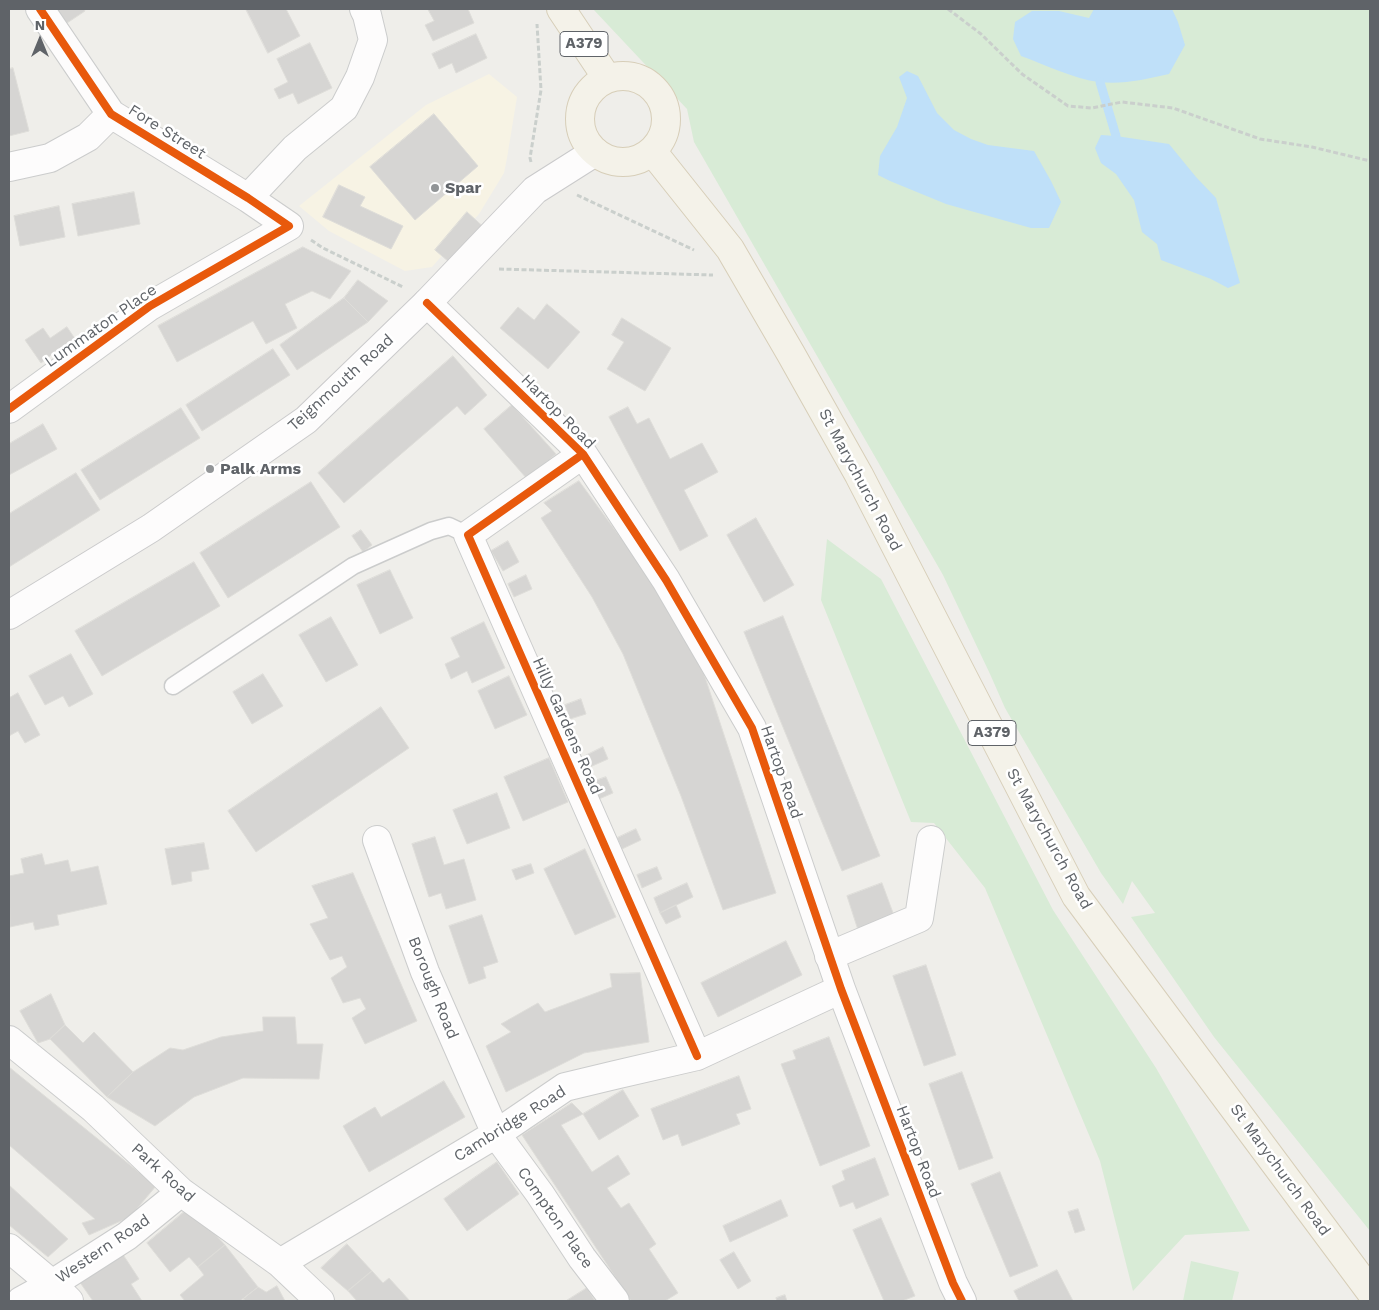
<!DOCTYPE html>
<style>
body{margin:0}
#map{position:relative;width:1379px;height:1310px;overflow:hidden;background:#efeeea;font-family:"Work Sans",sans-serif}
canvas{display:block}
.frame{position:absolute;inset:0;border:10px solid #5f6368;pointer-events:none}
.north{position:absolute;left:15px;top:15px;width:50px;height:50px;-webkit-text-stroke:4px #fff;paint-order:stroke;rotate:0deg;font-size:14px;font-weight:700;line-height:20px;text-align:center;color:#5f6368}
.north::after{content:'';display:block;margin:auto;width:18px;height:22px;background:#5f6368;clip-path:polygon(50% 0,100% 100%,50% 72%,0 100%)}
</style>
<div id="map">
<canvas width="1379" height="1310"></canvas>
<div class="frame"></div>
<div class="north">N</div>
</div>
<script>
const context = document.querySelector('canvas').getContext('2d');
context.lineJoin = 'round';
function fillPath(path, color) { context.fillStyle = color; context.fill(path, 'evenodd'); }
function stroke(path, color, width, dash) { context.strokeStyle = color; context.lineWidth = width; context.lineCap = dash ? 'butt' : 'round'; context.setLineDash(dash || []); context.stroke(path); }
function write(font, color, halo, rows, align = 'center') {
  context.font = font + ' "Work Sans",sans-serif'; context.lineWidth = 5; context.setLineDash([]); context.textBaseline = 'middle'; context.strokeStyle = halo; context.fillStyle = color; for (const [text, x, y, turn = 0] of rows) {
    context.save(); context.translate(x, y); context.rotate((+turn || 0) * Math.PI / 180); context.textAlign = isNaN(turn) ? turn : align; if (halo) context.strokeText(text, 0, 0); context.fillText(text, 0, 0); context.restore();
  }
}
fillPath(new Path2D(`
 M489,74L517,97L507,158L504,173L479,214L432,267L405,271L329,231L299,206L426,105Z`), '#f7f3e4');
fillPath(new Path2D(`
 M593,9H1370V1231L1214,1037L1131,917L1155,913L1132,881L1123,904L1101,873L1005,708L990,674L943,575L694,142L687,109Z
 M827,539L881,579L1053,910L1156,1068L1250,1231L1185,1235L1133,1291L1100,1161L985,888L934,823L911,822L821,600Z
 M1191,1261L1239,1272L1232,1301H1183Z`), '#d8ebd6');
fillPath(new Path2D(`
 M1094,9H1172L1178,22L1185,45L1169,74C1147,79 1122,85 1099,82C1074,79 1046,65 1021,56L1013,39L1015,22L1032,11H1059L1089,18Z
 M907,71L918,76L937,113L954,130L971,139L988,145L1034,151L1051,181L1061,202L1049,228H1031L946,204L890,181L878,175L880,156L897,127L907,98L899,77Z
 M1101,135L1116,136L1169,144L1196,177L1216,198L1240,283L1228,288L1211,279L1161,260L1157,244L1142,232L1134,200L1116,174L1101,163L1095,148Z`), '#bfe0f9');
stroke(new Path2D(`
 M1100,82L1116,136`), '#bfe0f9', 9);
const building = new Path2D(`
 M57,9H84L85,11L67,23Z
 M246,9H286L300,36L268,53Z
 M428,9H468L474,23L433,41L425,25L434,21Z
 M476,34L487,58L456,73L452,63L439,69L432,54Z
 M310,43L332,88L298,104L293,93L279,99L274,89L288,82L277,59Z
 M13,68L29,131L9,136V69Z
 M434,114L478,166L415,220L370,167Z
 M339,185L365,197L360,206L403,226L391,249L323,217Z
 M134,192L140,224L78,236L72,204Z
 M59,206L65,237L20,246L14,216Z
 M467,212L488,231L456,268L435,250Z
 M303,247L351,271L330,299L312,291L285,304L297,328L266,344L253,321L177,362L158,326Z
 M358,280L388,301L368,322L344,298Z
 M344,298L368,322L297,370L280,345Z
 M547,304L580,332L548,369L500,328L518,307L534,320Z
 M622,318L671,348L645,391L607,369L624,342L612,335Z
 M67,327L80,346L60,359L55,352L41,363L25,340L43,328L50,338Z
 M273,349L290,375L202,431L186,405Z
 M453,356L487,395L465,415L457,406L344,503L318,473Z
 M512,405L556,454L527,479L484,429Z
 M628,407L637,424L649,418L670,459L702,443L718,472L684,490L708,536L680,551L609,417Z
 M181,408L200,438L100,500L81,470Z
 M43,424L57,449L9,475V444Z
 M76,473L100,510L9,567V514Z
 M579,481L654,583L704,674L776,893L723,910L681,796L623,654L592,597L541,518L552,511L544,503Z
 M311,482L340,527L228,598L200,553Z
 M756,518L794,585L764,602L727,535Z
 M361,530L372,545L363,552L352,536Z
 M508,541L519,562L503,571L491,551Z
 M194,562L220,606L102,676L75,631Z
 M390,570L413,618L380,634L357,585Z
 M526,575L532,589L514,597L508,584Z
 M783,616L880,856L842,871L744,632Z
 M331,617L358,665L326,682L299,635Z
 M484,622L505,668L472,683L467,671L451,679L445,664L460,657L451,638Z
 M71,654L93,694L69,707L63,696L45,705L29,676Z
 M263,674L283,706L252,724L233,692Z
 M509,676L527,715L495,729L478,691Z
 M18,693L40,735L25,743L18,731L9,736V695L10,697Z
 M581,699L586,714L570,719L565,705Z
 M381,707L409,748L256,852L228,811Z
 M603,747L608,759L590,767L585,756Z
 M549,758L568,802L523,821L504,777Z
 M606,777L613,793L599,799L592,782Z
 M497,793L510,828L467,844L453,810Z
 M636,829L641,840L622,849L617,838Z
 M435,837L444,865L464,859L476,900L446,909L441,893L429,897L412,844Z
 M204,843L209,869L191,872L192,881L172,885L165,849Z
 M585,849L616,917L575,935L544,869Z
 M42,854L45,865L68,860L71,872L98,866L107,904L57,915L59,925L35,930L33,922L10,927L9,876L24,873L21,859Z
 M531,864L534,873L516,880L512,870Z
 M657,867L662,879L642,888L637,875Z
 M353,873L417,1021L365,1044L352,1018L366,1009L360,998L343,1003L331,978L347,967L342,956L330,960L310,924L328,918L312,886Z
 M687,883L693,897L660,913L654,898Z
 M882,883L896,921L859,933L847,896Z
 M676,905L681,917L666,924L660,913Z
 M482,915L498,962L483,967L486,978L469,984L449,926Z
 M786,941L802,975L718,1017L701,983Z
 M926,965L956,1055L924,1066L893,976Z
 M640,973L649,1042L584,1053L506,1092L486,1046L511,1032L501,1024L538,1003L545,1012L612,987L610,974Z
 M51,994L65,1025L50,1039L38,1043L20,1011Z
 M263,1017H295L297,1044H323L319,1079L243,1078L194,1097L155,1126L107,1097L133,1072L170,1048L183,1050L221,1037L263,1031Z
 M65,1025L83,1043L94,1032L133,1072L107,1097L50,1039Z
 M829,1037L870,1146L820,1166L781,1064L796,1059L793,1051Z
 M9,1067L156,1186L130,1217L89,1235L82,1223L95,1219L9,1145Z
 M962,1072L993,1158L959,1170L929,1084Z
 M739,1076L751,1109L736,1114L740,1124L682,1146L678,1134L663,1140L651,1109Z
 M444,1081L465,1117L369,1172L343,1126L375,1107L381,1117Z
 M623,1090L639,1116L599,1140L583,1114Z
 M572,1103L583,1114L561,1125L592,1172L618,1155L630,1174L607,1188L621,1208L629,1203L656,1244L649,1249L678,1293L665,1301H631L522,1135Z
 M875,1158L889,1195L856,1209L853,1202L840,1207L832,1186L845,1180L842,1171Z
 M497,1162L519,1194L467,1231L444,1199Z
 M1000,1172L1038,1266L1010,1277L971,1184Z
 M9,1185L68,1239L48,1257L9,1225Z
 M781,1200L788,1216L730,1242L723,1226Z
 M190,1207L225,1245L198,1267L189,1257L170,1272L147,1243Z
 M1078,1209L1085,1230L1075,1233L1068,1212Z
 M881,1218L915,1296L902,1301H884L853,1230Z
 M347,1244L372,1271L348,1291L321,1268Z
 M225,1245L258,1287L240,1301H185L180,1295L204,1275L198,1267Z
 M734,1252L751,1281L738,1289L720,1260Z
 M122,1253L139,1279L131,1284L142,1301H93L79,1281Z
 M1057,1270L1073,1301H1019L1014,1291Z
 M372,1271L383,1283L389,1278L410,1301H357L348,1291Z
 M277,1286L285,1301H246L243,1299L258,1287L266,1292Z
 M587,1288L595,1301H566Z
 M785,1295L787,1301H777L776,1298Z`);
fillPath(building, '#d6d5d3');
stroke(building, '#deddd9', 1);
const lane = new Path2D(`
 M173,686L353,566L431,531L449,526L468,535`);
const street = new Path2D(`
 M9,167L50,158L88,137L111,114
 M248,198L295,148L344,108L360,77L373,40L367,15L364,9
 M427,303L583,454L666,580L752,728L841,989L953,1283L962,1301
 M9,409L150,306L289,226L248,198L111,114L40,9
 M583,454L468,535L697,1056
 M377,840L425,972L496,1134L540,1194L582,1258L615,1301
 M829,956L919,918L931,840
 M9,1040L93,1108L181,1192L280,1263L320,1301
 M9,1248L52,1284L69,1301
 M280,1263L496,1134L565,1087L615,1075L697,1056L841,989
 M21,1301L52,1284L127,1236L181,1192`);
const secondary = new Path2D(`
 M9,615L151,528L306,420L427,303L535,190L595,152`);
const primary = new Path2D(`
 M561,9L607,78
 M580 119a43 43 0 1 1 86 0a43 43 0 1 1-86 0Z
 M652,151L730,249L791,354L859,475L1076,896L1370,1291`);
stroke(lane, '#cbcccc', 19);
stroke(street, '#cbcccc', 30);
stroke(secondary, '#cacacb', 30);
stroke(primary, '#d7ceb8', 30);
stroke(new Path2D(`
 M948,9L981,34L1022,74L1068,106L1092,108L1122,102L1173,108L1260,139L1312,147L1370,161
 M531,162L530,158L541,90L537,24
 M577,195L694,250
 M311,240L323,248L403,287
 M499,269L713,275`), '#cacfcc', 3, [5, 2.5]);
stroke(lane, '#fdfcfc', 16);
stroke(street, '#fdfcfc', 28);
stroke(secondary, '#fdfcfc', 28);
stroke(primary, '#f4f2e9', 28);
stroke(new Path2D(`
 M427,303L583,454L666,580L752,728L841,989L953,1283L962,1301
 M9,409L150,306L289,226L248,198L111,114L40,9
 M583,454L468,535L697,1056`), '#e8590c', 8);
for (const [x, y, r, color] of [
 [435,188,5,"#919496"],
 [210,469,5,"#919496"]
]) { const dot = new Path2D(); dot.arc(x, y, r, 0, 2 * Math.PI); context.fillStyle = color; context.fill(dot); stroke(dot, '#fff', 2); }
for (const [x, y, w] of [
 [584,44,48],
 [992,733,48]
]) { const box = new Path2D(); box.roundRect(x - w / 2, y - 12.5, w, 25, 4); context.fillStyle = '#fff'; context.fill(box); stroke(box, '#5f6368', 1); }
write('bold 15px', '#5f6368', null, [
 ["A379",584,44],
 ["A379",992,733]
]);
write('16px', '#5f6368', '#fff', [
 ["Fore Street",167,132,32],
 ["Lummaton Place",101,326,-35],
 ["Teignmouth Road",341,383,-42],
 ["Hartop Road",558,412,45],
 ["St Marychurch Road",860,480,62],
 ["Hilly Gardens Road",567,726,66],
 ["Hartop Road",781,772,71],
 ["St Marychurch Road",1049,839,61],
 ["Borough Road",433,988,68],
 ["Cambridge Road",510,1124,-32],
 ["Hartop Road",918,1152,69],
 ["St Marychurch Road",1280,1170,54],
 ["Park Road",163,1173,42],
 ["Compton Place",555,1218,55],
 ["Western Road",103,1249,-34]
]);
write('bold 16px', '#5f6368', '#fff', [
 ["Spar",445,188],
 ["Palk Arms",220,469]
], 'left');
</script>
